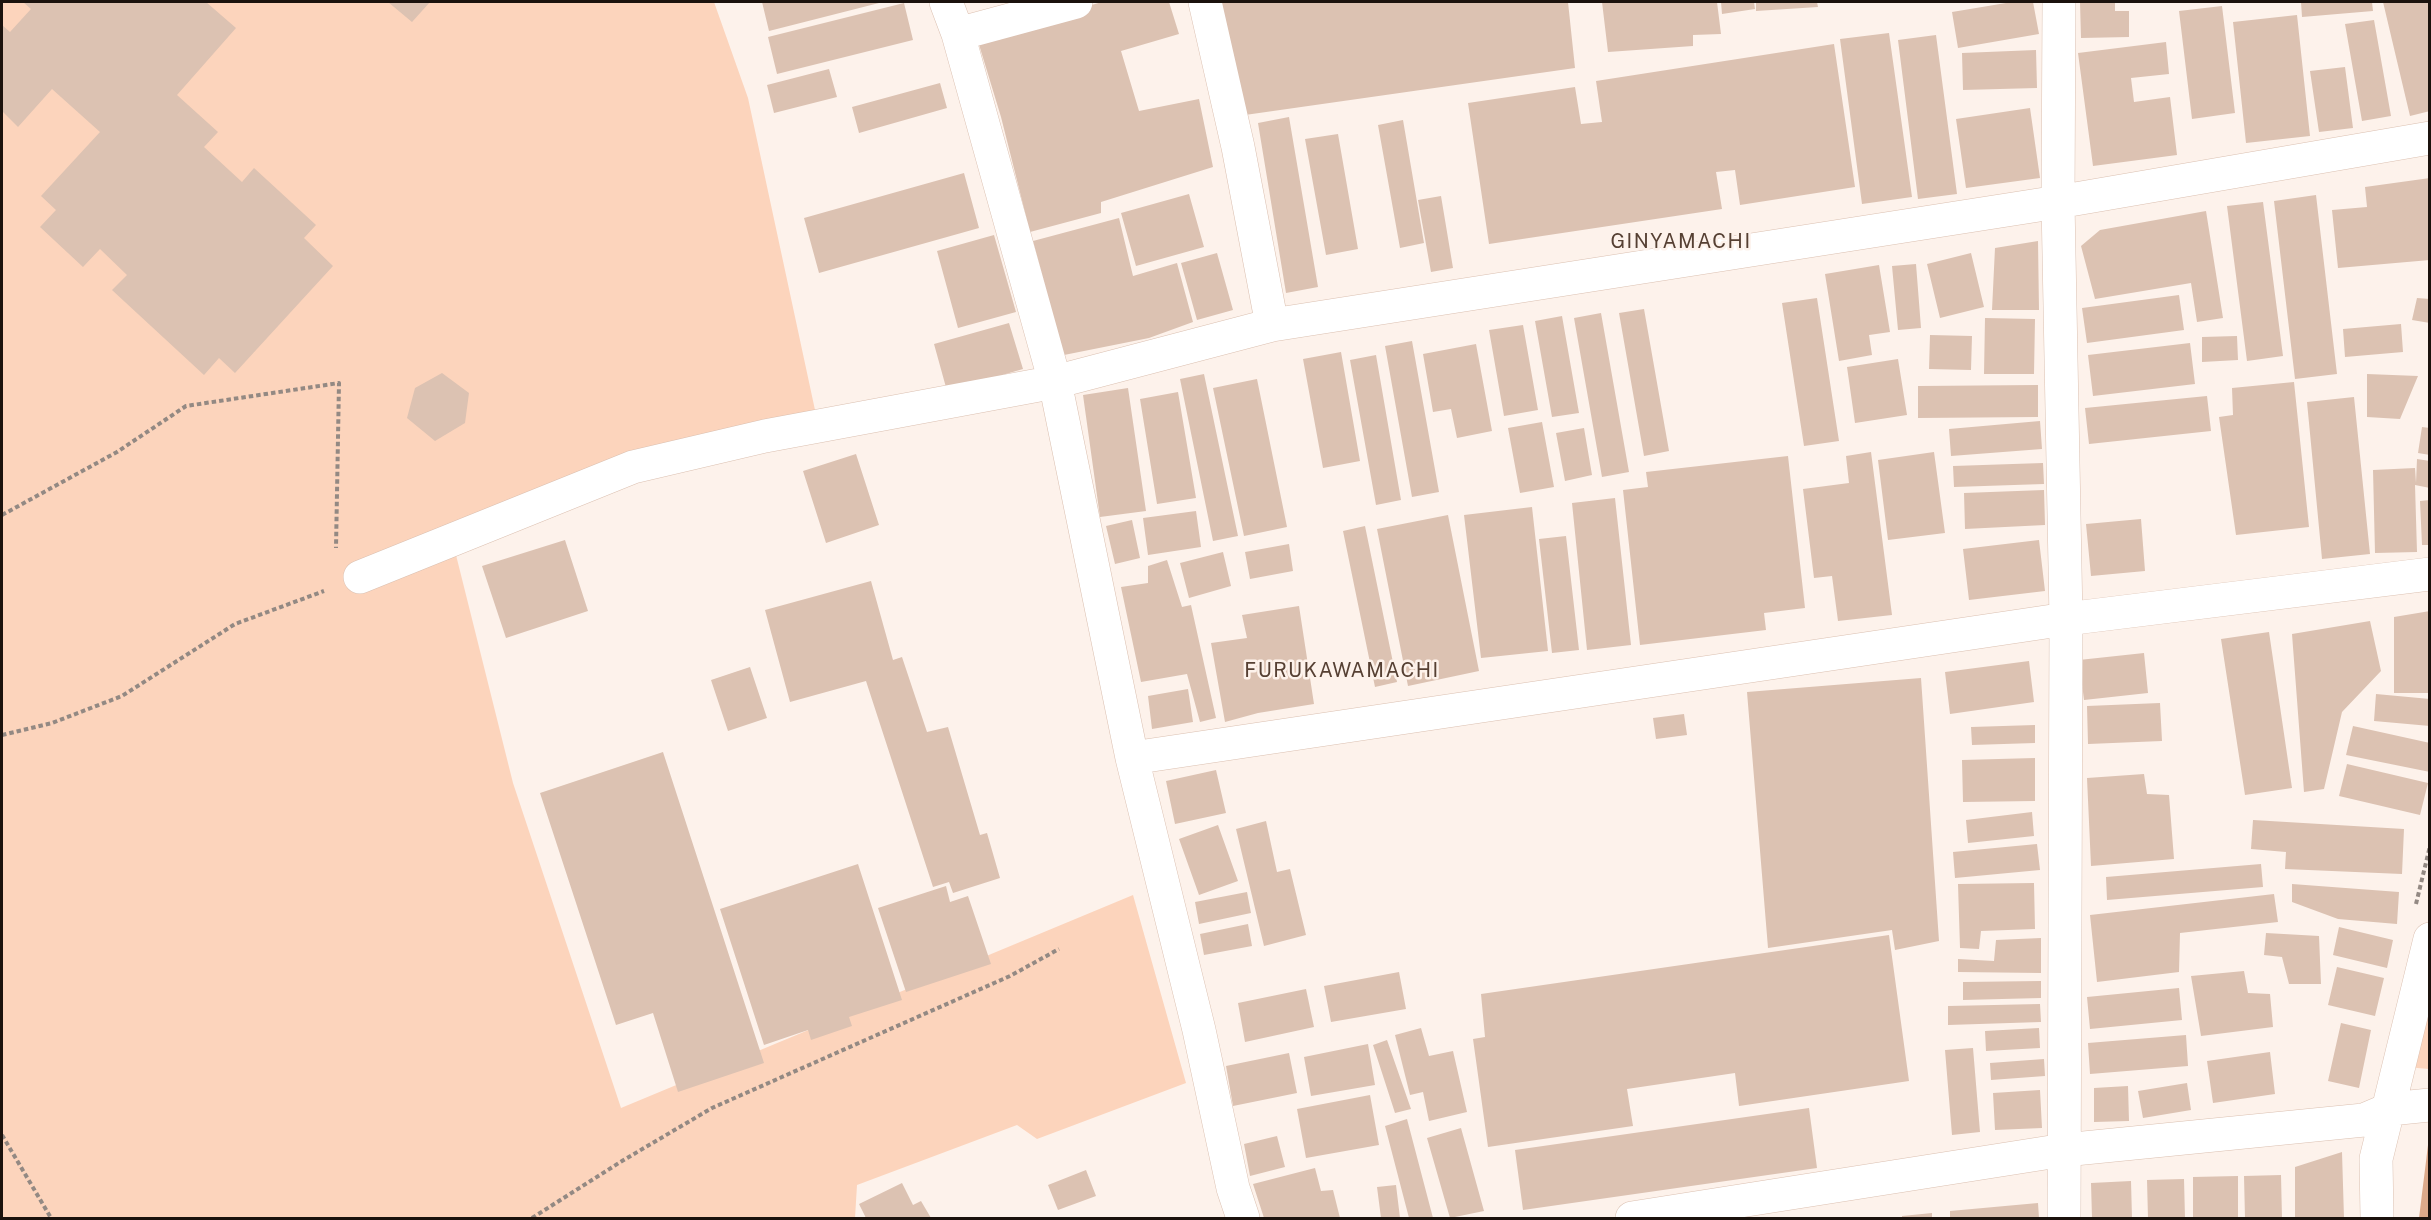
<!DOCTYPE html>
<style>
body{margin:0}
#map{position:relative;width:2431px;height:1220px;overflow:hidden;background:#fdf2eb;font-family:"Public Sans",sans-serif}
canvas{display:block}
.frame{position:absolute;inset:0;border:3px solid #1b120d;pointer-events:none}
</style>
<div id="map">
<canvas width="2431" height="1220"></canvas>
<div class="frame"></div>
</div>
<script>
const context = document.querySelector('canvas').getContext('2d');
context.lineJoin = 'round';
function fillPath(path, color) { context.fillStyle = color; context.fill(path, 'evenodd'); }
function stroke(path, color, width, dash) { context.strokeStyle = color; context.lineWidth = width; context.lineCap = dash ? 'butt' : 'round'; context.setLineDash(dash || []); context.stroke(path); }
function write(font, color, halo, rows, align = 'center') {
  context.font = font + ' "Public Sans",sans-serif'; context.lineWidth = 5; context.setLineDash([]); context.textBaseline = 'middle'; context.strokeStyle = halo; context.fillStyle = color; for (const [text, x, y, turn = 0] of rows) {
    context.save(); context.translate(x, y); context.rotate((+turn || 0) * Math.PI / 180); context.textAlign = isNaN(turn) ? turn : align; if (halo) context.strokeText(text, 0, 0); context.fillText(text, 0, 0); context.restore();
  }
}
fillPath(new Path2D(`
 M2,2H714L748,98L815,410L620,456L451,535L513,783L621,1108L1133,895L1186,1083L1037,1139L1017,1125L857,1185L855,1218H2Z
 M2429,965V1069L2406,1067Z`), '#fcd4bc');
fillPath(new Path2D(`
 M2429,1137V1218H2419Z`), '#dca98a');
fillPath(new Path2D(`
 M23,2H206L236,28L177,95L218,132L204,147L242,182L254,168L316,225L304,238L333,266L235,373L219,358L204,375L112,290L127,275L100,249L83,267L40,227L56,210L41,196L100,132L52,89L18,127L2,111V25L10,32L31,9Z
 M388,2H430L412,22Z
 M762,2H883L769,31Z
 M1102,2H1169L1179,34L1121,51L1139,111L1199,99L1213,167L1101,202V213L1030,232L1001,117L977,38Z
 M1214,2H1568L1575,68L1238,116Z
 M1602,2H1717L1721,34L1693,35V46L1608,52Z
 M1721,2H1754L1755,9L1722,14Z
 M1756,2H1817L1818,7L1756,11Z
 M2012,2H2033L2039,34L1958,48L1952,12Z
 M2080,2H2115V11H2129V37L2081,38Z
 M2301,2H2372L2373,11L2302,17Z
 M2383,2H2430V111L2410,116Z
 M904,3L913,40L777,74L768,37Z
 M2222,6L2235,113L2192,119L2179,11Z
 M2297,15L2310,136L2246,143L2233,22Z
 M2374,20L2391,116L2362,121L2345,24Z
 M1889,33L1912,197L1862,204L1840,39Z
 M1936,35L1957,194L1918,199L1898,40Z
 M2166,42L2169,74L2131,78L2134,102L2170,97L2177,155L2093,166L2078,53Z
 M1834,44L1855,187L1740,205L1735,170L1716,172L1722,209L1489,244L1468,103L1575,87L1581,124L1602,122L1596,81Z
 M2036,50L2037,88L1963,90L1962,53Z
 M2345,67L2353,128L2319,132L2310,71Z
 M829,69L837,97L774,113L767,85Z
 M940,83L947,108L859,133L852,107Z
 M2030,108L2040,178L1966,188L1956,119Z
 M1289,117L1318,287L1286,293L1258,123Z
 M1403,120L1424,243L1400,248L1378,125Z
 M1338,134L1358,249L1326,255L1305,139Z
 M964,173L979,228L819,273L804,218Z
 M2430,178V260L2338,268L2332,210L2367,207L2365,187Z
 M1189,194L1204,247L1136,266L1121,213Z
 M2316,195L2337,374L2295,379L2274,201Z
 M1441,196L1453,268L1431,272L1418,200Z
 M2263,202L2283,356L2247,361L2227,206Z
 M2206,211L2223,318L2197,322L2191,283L2095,299L2081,246L2100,230Z
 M1119,218L1133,276L1177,263L1193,322L1149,338L1064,355L1033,241Z
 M994,235L1016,312L958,328L937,251Z
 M2038,241L2039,310H1992L1995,248Z
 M1217,253L1233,310L1197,320L1181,263Z
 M1971,253L1984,307L1940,318L1927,264Z
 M1916,264L1921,328L1898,330L1892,266Z
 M1879,265L1890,332L1869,335L1872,355L1839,361L1825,274Z
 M2179,295L2184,330L2087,343L2082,308Z
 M1817,298L1839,441L1804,446L1782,303Z
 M2417,298L2430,299V323L2412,320Z
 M1644,309L1669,451L1644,456L1619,313Z
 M1601,313L1629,472L1602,477L1574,318Z
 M1562,316L1579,413L1552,417L1535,321Z
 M1985,318L2035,319L2034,374H1984Z
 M1009,323L1023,369L947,391L934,344Z
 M2401,324L2403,352L2345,357L2343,329Z
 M1523,325L1538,410L1504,416L1489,330Z
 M1930,335L1972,336L1971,370L1929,369Z
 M2237,336L2238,360L2202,362V337Z
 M1412,341L1439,492L1412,497L1385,346Z
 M2190,343L2195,384L2093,396L2088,355Z
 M1476,344L1492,431L1457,438L1451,409L1433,412L1423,354Z
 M1341,352L1360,461L1323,468L1303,359Z
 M1376,355L1401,500L1376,505L1350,360Z
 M1898,359L1907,415L1855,423L1847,367Z
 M442,373L469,393L465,423L435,441L407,418L415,388Z
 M1204,374L1238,536L1213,541L1180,379Z
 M2367,374L2418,376L2400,419L2367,417Z
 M1257,379L1287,527L1244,536L1213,388Z
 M2294,382L2309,527L2236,535L2219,417L2233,415L2232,388Z
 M2038,385V417L1918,418V386Z
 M1128,388L1146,511L1100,517L1083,395Z
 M1178,392L1196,498L1157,504L1140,399Z
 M2207,396L2211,431L2089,444L2085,408Z
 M2354,397L2370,554L2322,559L2307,402Z
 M2040,421L2042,449L1951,456L1949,429Z
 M1542,422L1554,487L1520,493L1508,428Z
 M2422,427L2430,428V455L2418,453Z
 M1584,428L1592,475L1565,481L1556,433Z
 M1871,452L1892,615L1838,621L1832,576L1814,578L1803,489L1849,483L1846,456Z
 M1934,452L1945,533L1888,540L1878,460Z
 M856,454L879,525L826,543L803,471Z
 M1788,456L1805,608L1764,613L1766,630L1640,645L1623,490L1648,487L1646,472Z
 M2417,459L2430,461V488L2415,485L2417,552L2375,553L2373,470L2415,468L2416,483Z
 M2043,463L2044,484L1954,487L1953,466Z
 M2044,490L2045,525L1965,529L1964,493Z
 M1615,498L1631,645L1587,650L1572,503Z
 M2430,500V545H2422L2420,501Z
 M1532,507L1548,651L1481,658L1464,515Z
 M1196,511L1201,547L1148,555L1143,518Z
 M1448,515L1479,671L1408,686L1377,529Z
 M2141,519L2145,571L2091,576L2086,524Z
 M1132,520L1140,558L1115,564L1106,526Z
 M1365,526L1397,682L1375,687L1343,531Z
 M1566,536L1579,650L1552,653L1539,539Z
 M565,540L588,611L506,638L482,566Z
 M2039,540L2045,591L1969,600L1963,549Z
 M1289,544L1293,571L1250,579L1245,552Z
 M1223,552L1231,586L1189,598L1180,563Z
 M1167,560L1182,607L1191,605L1216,718L1200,722L1187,674L1141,682L1121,587L1148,583V566Z
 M871,581L893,660L902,657L927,732L948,727L980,835L987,833L1000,878L953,893L949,882L933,887L866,681L790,702L765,610Z
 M1299,606L1314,704L1258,713L1225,722L1211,643L1247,638L1242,615Z
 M2430,611V693H2394V617Z
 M2370,621L2381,671L2342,712L2324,789L2304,792L2292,634Z
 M2269,632L2292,788L2245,795L2221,639Z
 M2144,653L2148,693L2084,700L2079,660Z
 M2029,661L2034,702L1950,714L1945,672Z
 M750,667L767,718L728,731L711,680Z
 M1921,678L1939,941L1895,950L1892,930L1768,948L1747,692Z
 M1188,689L1193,722L1152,729L1148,696Z
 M2376,694L2430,699V726L2374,721Z
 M2160,703L2162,741L2088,744L2087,706Z
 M1684,714L1687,735L1656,739L1653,718Z
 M2035,725V743L1972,745L1971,727Z
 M2353,726L2430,743V772L2346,755Z
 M663,752L764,1063L678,1092L653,1013L616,1025L540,793Z
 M2035,758V801L1963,802L1962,760Z
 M2347,764L2428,783L2420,815L2339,796Z
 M1216,770L1226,813L1175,824L1166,781Z
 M2144,774L2147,794L2169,795L2174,859L2091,866L2087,778Z
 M2032,812L2034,836L1968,843L1966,820Z
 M2253,820L2404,829L2402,874L2285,869L2286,852L2251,849Z
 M1266,821L1277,872L1290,869L1306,935L1264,946L1236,829Z
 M1218,825L1238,881L1199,895L1179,839Z
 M2037,844L2040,870L1955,878L1953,852Z
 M858,864L902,1000L849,1017L852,1026L811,1040L808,1030L764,1045L720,909Z
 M2261,864L2263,887L2107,900L2106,877Z
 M2034,883L2035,929L1981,931L1979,949L1960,948L1958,884Z
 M2292,884L2399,892L2397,924L2338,919L2292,902Z
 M946,886L950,902L968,896L991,964L906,992L878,908Z
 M1247,892L1251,913L1199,924L1195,902Z
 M2274,894L2278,922L2180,933L2179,972L2097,982L2090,915Z
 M1248,924L1252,946L1204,955L1200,934Z
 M2339,927L2393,940L2387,968L2333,955Z
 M2266,933L2319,936L2321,984H2289L2282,957L2264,955Z
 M1889,935L1909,1081L1739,1106L1735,1073L1627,1089L1633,1126L1488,1147L1473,1039L1485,1037L1481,994Z
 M2041,938V973L1958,972V959L1994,961L1996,940Z
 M2337,967L2384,978L2375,1016L2328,1005Z
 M2244,971L2248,993L2270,994L2273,1027L2201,1036L2191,976Z
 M1399,972L1406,1009L1331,1022L1324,986Z
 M2041,981V998L1963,1000V982Z
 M2179,988L2182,1020L2090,1029L2087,997Z
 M1306,989L1314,1027L1245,1042L1238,1003Z
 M2040,1004L2041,1022L1948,1025V1006Z
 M2341,1023L2371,1030L2359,1088L2328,1081Z
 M1421,1028L1429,1056L1453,1051L1467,1112L1429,1121L1423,1092L1410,1095L1395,1035Z
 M2039,1028L2040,1048L1986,1051L1985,1031Z
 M2186,1035L2188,1066L2090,1074L2088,1043Z
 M1387,1040L1411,1109L1395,1113L1373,1045Z
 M1368,1044L1375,1085L1311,1096L1304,1057Z
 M1973,1048L1980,1132L1952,1135L1945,1050Z
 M2270,1052L2275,1094L2213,1103L2207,1061Z
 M1289,1053L1297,1093L1233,1106L1226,1066Z
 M2044,1059L2045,1076L1991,1080L1990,1063Z
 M2187,1083L2191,1110L2143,1118L2138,1091Z
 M2128,1086L2129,1121L2094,1122V1088Z
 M2040,1090L2042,1128L1995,1130L1993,1093Z
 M1370,1095L1379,1145L1306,1158L1297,1109Z
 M1809,1108L1817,1168L1523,1210L1515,1150Z
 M1407,1119L1433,1218H1409L1385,1126Z
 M1461,1128L1484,1211L1450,1218L1427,1138Z
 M1277,1136L1285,1167L1250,1176L1244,1144Z
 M2342,1152L2344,1218H2295V1167Z
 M1315,1168L1321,1191L1333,1190L1340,1218H1264L1253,1184Z
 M1086,1170L1096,1196L1058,1210L1048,1185Z
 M2281,1175L2282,1218H2245L2244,1176Z
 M2238,1176V1218H2193V1177Z
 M2184,1179L2185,1218H2148L2147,1180Z
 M2131,1181L2132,1218H2092L2091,1183Z
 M902,1183L913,1205L921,1201L931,1218H866L859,1204Z
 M1396,1185L1400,1218H1381L1377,1187Z
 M2038,1203L2039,1218H1950V1211Z
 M1932,1213V1218H1902V1216Z`), '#dcc2b2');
const minor = new Path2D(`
 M946,2L958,34L1055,382L1132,758L1199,1030L1233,1188L1243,1218
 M1205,2L1238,147L1272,325
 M958,34L1076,2
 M360,577L633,467L765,436L1055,382L1272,325L2058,202L2059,2
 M1132,758L2066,619L2430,574
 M1632,1218L2064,1150L2364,1120L2390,1109L2430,1105
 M2064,1218L2066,619L2058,202L2430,138
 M2377,1218L2376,1159L2430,939`);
stroke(minor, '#dbc0b1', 34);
stroke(new Path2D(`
 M2,515L117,452L186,406L339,383L336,548
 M2,735L52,723L122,696L235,624L324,591
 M2416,904L2430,846
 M2,1135L51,1218
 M532,1218L622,1161L712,1108L1010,976L1059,949`), '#938983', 4, [4.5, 3]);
stroke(minor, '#fff', 33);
context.letterSpacing = '1.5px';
write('20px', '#564033', '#fdf2eb', [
 ["GINYAMACHI",1681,242],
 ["FURUKAWAMACHI",1342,671]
]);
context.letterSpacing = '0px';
</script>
